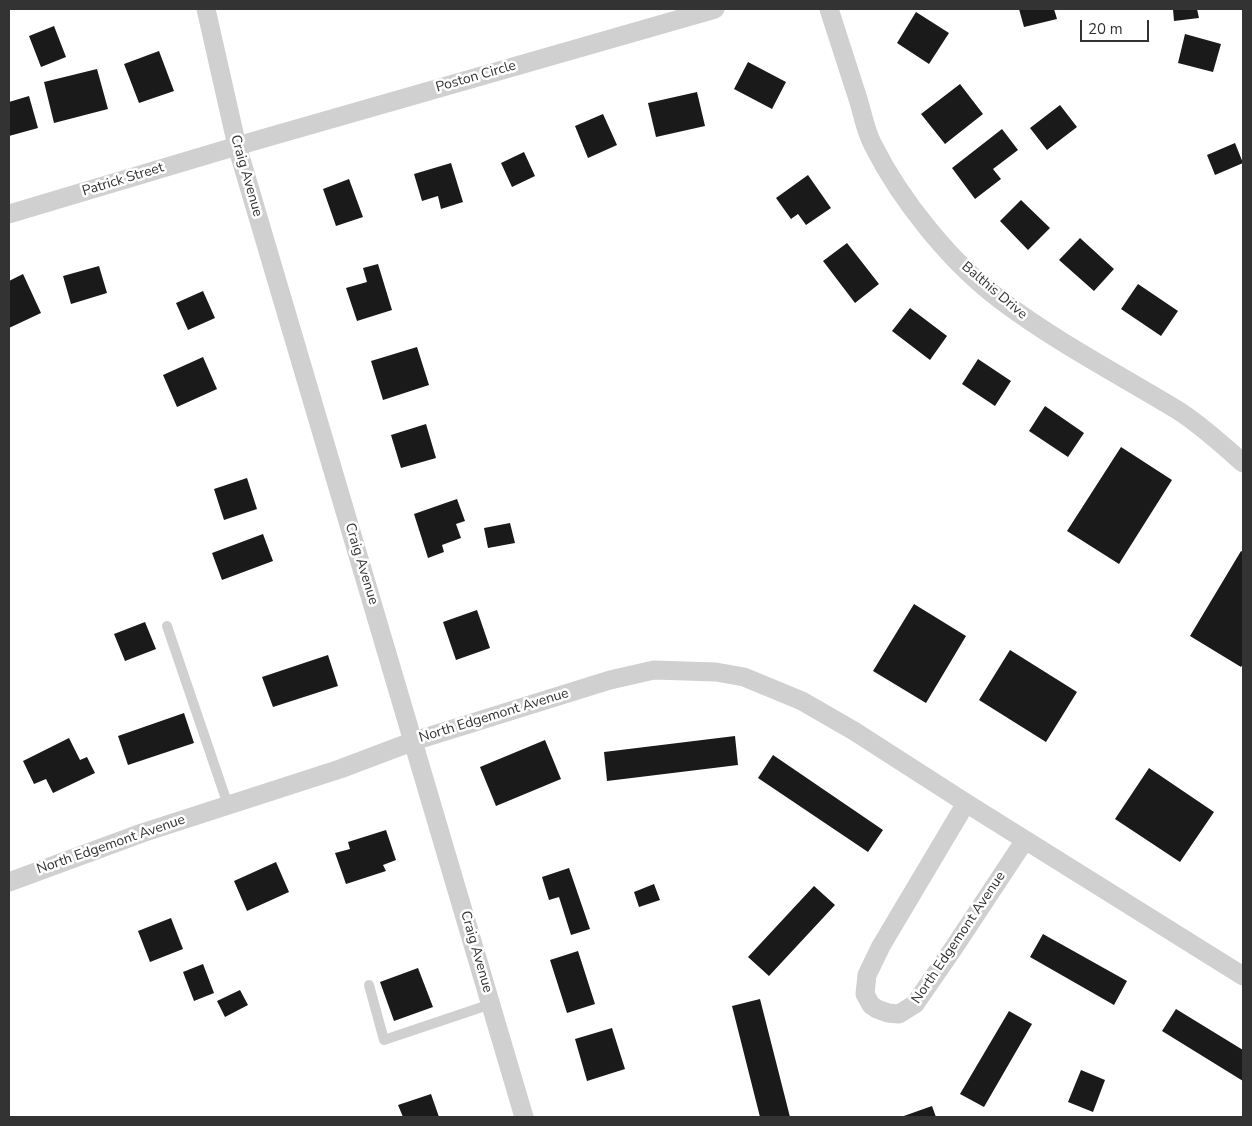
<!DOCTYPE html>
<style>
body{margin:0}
#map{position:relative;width:1252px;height:1126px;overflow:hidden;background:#fff;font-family:"Nunito Sans",sans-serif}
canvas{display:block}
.frame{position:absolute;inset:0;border:10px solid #333;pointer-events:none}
.scale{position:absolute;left:1080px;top:20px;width:69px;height:22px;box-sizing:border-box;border:2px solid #333;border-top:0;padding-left:6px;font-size:15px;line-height:18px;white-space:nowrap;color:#333;-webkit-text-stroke:4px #fff;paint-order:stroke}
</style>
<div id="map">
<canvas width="1252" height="1126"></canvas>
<div class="frame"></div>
<div class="scale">20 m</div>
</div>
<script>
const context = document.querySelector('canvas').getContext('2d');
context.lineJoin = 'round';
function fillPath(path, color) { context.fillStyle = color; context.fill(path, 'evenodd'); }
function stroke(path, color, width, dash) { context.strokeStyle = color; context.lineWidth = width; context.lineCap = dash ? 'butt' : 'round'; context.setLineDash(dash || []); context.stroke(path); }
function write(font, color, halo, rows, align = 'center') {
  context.font = font + ' "Nunito Sans",sans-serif'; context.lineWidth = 5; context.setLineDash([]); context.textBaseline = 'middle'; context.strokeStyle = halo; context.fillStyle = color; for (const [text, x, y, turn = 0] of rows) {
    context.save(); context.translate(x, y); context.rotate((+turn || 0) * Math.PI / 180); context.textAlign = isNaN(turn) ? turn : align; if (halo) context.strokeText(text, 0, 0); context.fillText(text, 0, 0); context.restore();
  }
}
fillPath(new Path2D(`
 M1019,9H1054L1057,19L1024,27Z
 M1173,9H1197L1199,18L1174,21Z
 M916,12L949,33L929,64L897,43Z
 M54,26L66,57L41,67L29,36Z
 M1185,34L1221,44L1213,72L1178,63Z
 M159,51L174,91L139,103L124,64Z
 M748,62L786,82L772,109L734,89Z
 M97,69L108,109L54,123L44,82Z
 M960,84L983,114L945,144L921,114Z
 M697,92L705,126L656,137L648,103Z
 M29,96L38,128L9,136V102Z
 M1060,105L1077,127L1047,150L1030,128Z
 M603,114L617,145L588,158L575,126Z
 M1002,129L1018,150L993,169L1001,179L975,199L952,168Z
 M1235,143L1243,163L1215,175L1207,155Z
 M524,152L535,176L512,187L501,163Z
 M451,163L463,202L441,209L438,196L422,201L414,174Z
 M808,175L831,208L806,225L798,214L791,219L776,198Z
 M349,179L363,217L336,226L323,189Z
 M1021,200L1050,228L1028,250L1000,221Z
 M1080,238L1114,269L1094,291L1059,260Z
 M847,243L879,284L855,303L823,261Z
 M378,264L392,310L357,321L346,288L367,282L363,268Z
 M99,266L107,293L71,304L63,276Z
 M23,274L41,313L9,328V281Z
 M1138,284L1178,311L1161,336L1121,309Z
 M203,291L215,318L188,330L176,303Z
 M910,308L947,336L930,360L892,331Z
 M417,347L429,385L383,400L371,361Z
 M203,357L217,389L177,407L163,375Z
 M978,359L1011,381L995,406L962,384Z
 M1045,406L1084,433L1068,457L1029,431Z
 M426,424L436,458L401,468L391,435Z
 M1121,447L1172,480L1119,564L1067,531Z
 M247,478L257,509L224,520L214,489Z
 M457,499L465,521L456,524L461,538L442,545L444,552L428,558L414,514Z
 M510,523L515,543L488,548L484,528Z
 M263,534L273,561L222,580L212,553Z
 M1241,551L1243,552V664L1241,667L1190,636Z
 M914,604L966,636L926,703L873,671Z
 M477,610L490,648L456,660L443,622Z
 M145,622L156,649L125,661L114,634Z
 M1010,650L1077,692L1046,742L979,700Z
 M328,655L338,686L273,707L262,677Z
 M184,713L194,743L128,765L118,736Z
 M735,736L738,765L607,781L604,752Z
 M69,738L80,760L87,757L95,773L53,793L46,779L34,784L23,761Z
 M545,740L561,779L496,806L480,767Z
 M773,755L883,830L868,852L758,778Z
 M1149,768L1214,812L1180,862L1115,819Z
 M386,830L396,860L383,865L386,871L346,884L335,853L350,849L348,842Z
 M276,862L289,892L247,911L234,881Z
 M569,868L590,929L571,935L559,897L549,900L542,877Z
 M654,884L660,900L639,907L634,892Z
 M814,886L835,905L769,976L748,957Z
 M171,918L183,949L150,962L138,931Z
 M1043,934L1127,981L1114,1005L1030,957Z
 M578,951L595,1004L567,1013L550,960Z
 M203,964L214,993L194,1001L183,972Z
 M418,968L433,1007L394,1021L380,982Z
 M240,990L248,1005L225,1017L217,1001Z
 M760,999L790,1117H760L732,1006Z
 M1176,1009L1243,1050V1081L1162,1031Z
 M1009,1011L1032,1024L984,1107L960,1094Z
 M612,1028L625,1069L587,1081L575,1039Z
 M1081,1070L1105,1080L1093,1112L1068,1102Z
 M431,1094L439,1117H403L398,1105Z
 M932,1106L936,1117H901Z`), '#1a1a1a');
stroke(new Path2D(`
 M167,626L228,805
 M369,985L384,1040L491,1004`), '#d0d0d0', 10);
stroke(new Path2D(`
 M206,9L237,146L524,1117
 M829,9C839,40 849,71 859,102C863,116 866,132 873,145C901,201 952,264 1002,301C1058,343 1120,375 1179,411C1202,426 1223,445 1243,463
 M9,214L237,146L715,9
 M966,803L881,946L867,975L865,994L871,1005L877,1009L888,1013L899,1014L915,1004L955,946L1025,840
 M9,882L142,833L340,769L414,741L610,680L654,670L716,672L744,677L802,701L854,731L966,803L1243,976`), '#d0d0d0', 19);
write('14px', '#333', '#fff', [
 ["Poston Circle",476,77,-16],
 ["Craig Avenue",246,176,74],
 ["Patrick Street",123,180,-17],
 ["Balthis Drive",994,291,40],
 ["Craig Avenue",361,564,73],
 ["North Edgemont Avenue",494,716,-17],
 ["North Edgemont Avenue",111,845,-19],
 ["North Edgemont Avenue",959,938,-56],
 ["Craig Avenue",476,952,74]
]);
</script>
